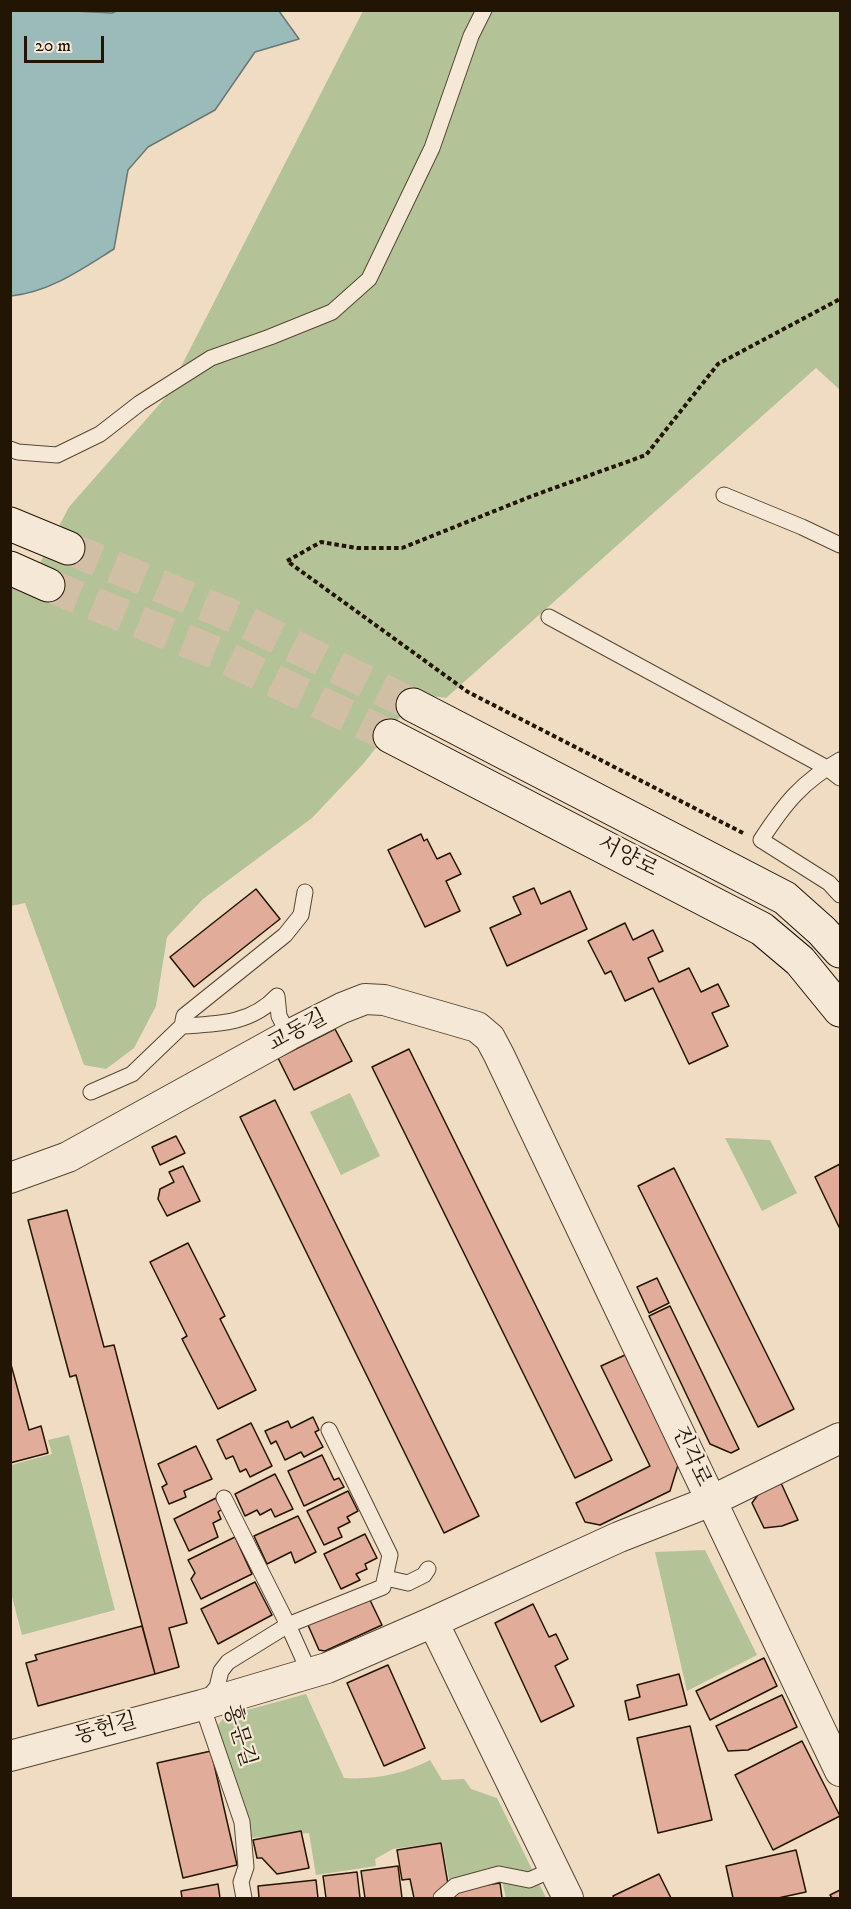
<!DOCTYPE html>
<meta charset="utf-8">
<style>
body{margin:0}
#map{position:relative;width:851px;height:1909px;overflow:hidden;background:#efdcc2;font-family:"IM FELL DW Pica",serif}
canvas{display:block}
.frame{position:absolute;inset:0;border:12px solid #231503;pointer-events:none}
.scale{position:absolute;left:24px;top:36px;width:80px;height:27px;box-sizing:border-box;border:3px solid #231503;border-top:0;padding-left:8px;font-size:18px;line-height:21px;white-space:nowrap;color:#231503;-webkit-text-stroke:4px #f5e8d7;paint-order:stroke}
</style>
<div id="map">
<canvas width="851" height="1909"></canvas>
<div class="frame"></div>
<div class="scale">20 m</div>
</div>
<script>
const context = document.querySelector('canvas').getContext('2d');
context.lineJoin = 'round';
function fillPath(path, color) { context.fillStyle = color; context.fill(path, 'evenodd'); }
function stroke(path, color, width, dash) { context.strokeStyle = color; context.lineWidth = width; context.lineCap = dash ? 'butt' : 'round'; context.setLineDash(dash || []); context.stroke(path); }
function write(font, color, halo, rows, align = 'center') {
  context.font = font + ' "IM FELL DW Pica","Noto Serif KR",serif'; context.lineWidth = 4.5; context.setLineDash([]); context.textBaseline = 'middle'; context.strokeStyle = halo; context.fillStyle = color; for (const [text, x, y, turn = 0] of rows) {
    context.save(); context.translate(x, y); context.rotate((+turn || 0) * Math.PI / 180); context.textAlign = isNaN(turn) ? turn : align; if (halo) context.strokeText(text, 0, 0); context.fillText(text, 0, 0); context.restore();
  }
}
fillPath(new Path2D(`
 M363,11H840V390L816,368L446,698L418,694L364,763L312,818L203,899L167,937L156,1006L134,1048L106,1069L84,1065L25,903L11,906V582L28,586L69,507L165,398Z
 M350,1093L380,1156L341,1175L310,1112Z
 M725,1138L770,1140L797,1193L762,1211Z
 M69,1435L115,1610L22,1635L11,1593V1465L52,1454L48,1440Z
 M705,1550L757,1655L687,1691L655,1552Z
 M306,1694L344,1778C374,1780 404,1774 430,1760L442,1780L464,1779L471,1789L497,1798L546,1898H506L502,1880L451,1890L442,1842L393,1849L375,1859L376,1866L316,1875L309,1833L250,1838L218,1732V1725L225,1716Z`), '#b4c298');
const water = new Path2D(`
 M74,11L112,13L119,10L279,11L299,39L255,52L215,110L148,147L128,170L114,249C82,269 50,292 11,296V11Z`);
fillPath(water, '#9bbaba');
stroke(water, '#6b7871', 1.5);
const building = new Path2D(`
 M421,834L424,841L427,839L437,859L450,853L461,874L446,881L460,911L425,927L388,850Z
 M534,888L541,904L570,891L587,929L507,966L490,928L521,914L513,897Z
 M256,889L280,919L194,987L170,957Z
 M625,923L633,940L653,930L663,951L648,958L659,982L689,968L701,992L718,984L729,1006L712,1013L728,1046L689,1064L653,988L625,1001L611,971L605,974L588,941Z
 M335,1029L352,1061L294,1090L278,1058Z
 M409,1049L612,1460L575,1478L372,1067Z
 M275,1100L479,1516L444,1533L240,1117Z
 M176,1136L185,1153L160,1165L152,1147Z
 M840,1164V1229L815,1177Z
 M183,1166L200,1201L167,1216L158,1199L160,1189L174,1182L169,1172Z
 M674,1168L794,1409L758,1427L638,1186Z
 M67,1210L104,1347L114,1345L187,1623L169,1628L179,1667L155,1674L76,1375L70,1377L28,1220Z
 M188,1243L225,1316L220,1319L256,1390L218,1409L182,1339L187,1336L150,1262Z
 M657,1278L669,1303L649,1313L637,1287Z
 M670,1306L739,1449L731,1453L710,1444L649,1316Z
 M625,1355L678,1465L670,1491L600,1525L585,1522L576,1503L650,1466L601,1366Z
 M10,1361L29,1430L41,1426L48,1453L10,1463Z
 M313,1417L319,1430L315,1432L323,1447L304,1457L301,1452L285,1460L276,1441L271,1444L265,1431L288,1421L291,1428Z
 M251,1423L272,1466L250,1477L246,1469L240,1472L233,1456L226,1459L217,1440Z
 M196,1446L212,1479L184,1491L186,1497L169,1504L162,1487L167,1484L158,1464Z
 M322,1455L334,1480L339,1478L344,1487L304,1506L288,1471Z
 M275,1474L293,1509L275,1517L271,1509L260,1515L257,1510L245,1516L235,1494Z
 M781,1483L798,1520L782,1526L764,1528L752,1503L760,1492Z
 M348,1491L358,1511L347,1517L350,1522L338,1528L342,1537L324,1545L307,1511Z
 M216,1498L222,1509L218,1512L221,1519L213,1523L218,1537L189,1551L174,1519Z
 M298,1516L316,1552L295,1563L291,1552L267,1564L254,1536Z
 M365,1534L377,1558L365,1564L367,1569L356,1574L360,1580L341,1589L324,1554Z
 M235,1537L252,1574L201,1599L191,1579L195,1573L188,1560Z
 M255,1582L272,1615L218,1644L201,1609Z
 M369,1598L382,1625L325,1651L319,1650L308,1625Z
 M533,1604L549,1637L556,1634L568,1659L555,1666L574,1706L541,1722L495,1623Z
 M142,1626L155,1674L38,1706L26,1663L37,1660L35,1655Z
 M764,1658L777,1686L710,1720L696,1691Z
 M388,1665L425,1748L384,1766L347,1683Z
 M679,1674L687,1705L629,1720L625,1701L640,1697L637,1685Z
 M782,1695L797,1727L748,1750L728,1751L716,1726Z
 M690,1726L712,1820L658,1833L637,1738Z
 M802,1741L840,1816L773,1850L735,1775Z
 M211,1751L237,1865L183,1878L157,1763Z
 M301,1831L309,1868L277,1874L262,1858H257L253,1840Z
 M441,1843L448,1884L436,1898H414L410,1879L402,1880L397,1850Z
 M796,1850L806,1892L778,1898H733L726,1866Z
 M398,1866L402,1898H365L361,1871Z
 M357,1872L360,1898H326L323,1876Z
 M659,1874L671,1898H614L613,1896Z
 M316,1880L318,1898H259L258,1886Z
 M500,1883L502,1898H454L453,1890Z
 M218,1884L220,1898H182L181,1891Z
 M840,1890V1898H832L830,1895Z`);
fillPath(building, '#e2ac9a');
stroke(building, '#231503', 1.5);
stroke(new Path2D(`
 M68,548L235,617L413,705
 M48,585L216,653L390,736`), '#d0bea5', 33, [33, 16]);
const lane = new Path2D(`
 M10,449L18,452L57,455L100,434L140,403L211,358L270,337L332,312L369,279L432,148L471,36L484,10
 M724,495L802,527L840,545
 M549,617L827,768L840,778
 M840,760C802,782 785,803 761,840L829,883L840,895
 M289,1035L279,1016L277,996C251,1024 218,1024 182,1026L184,1016L285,935L301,915L305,892
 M91,1092L132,1074L182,1026
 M224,1498L288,1625L310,1674
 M386,1578L408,1583L424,1575L428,1569
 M244,1898L241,1882L246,1867L242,1822L202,1705L217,1687L221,1671L228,1662L288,1625L383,1587L390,1555L329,1430
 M441,1898L455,1886L499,1874L529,1880L554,1869`);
const street = new Path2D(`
 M10,1178L68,1157L289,1035L342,1008L365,999L384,1000L477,1027L490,1038L499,1055L840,1771
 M433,1622L568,1898
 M10,1756L202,1705L327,1668L433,1622L619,1537L711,1501L840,1438`);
const secondary = new Path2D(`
 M10,524L68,548
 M10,568L48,585
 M413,705L785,898L822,931L840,951
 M390,736L762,929L800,961L840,1010`);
stroke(lane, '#564733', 17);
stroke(street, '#564733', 32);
stroke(secondary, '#231503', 35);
stroke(new Path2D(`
 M743,833L468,692L287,561L321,542L357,548H402L532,496L646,455L718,364L840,299`), '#231503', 4, [4.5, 3]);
stroke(lane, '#f5e8d7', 15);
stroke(street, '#f5e8d7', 30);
stroke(secondary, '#f5e8d7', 33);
write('22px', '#231503', '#f5e8d7', [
 ["서양로",627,858,27],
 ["교동길",298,1032,-28],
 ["진각로",690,1457,65],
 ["동헌길",106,1730,-15],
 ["홍문길",238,1736,73]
]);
</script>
